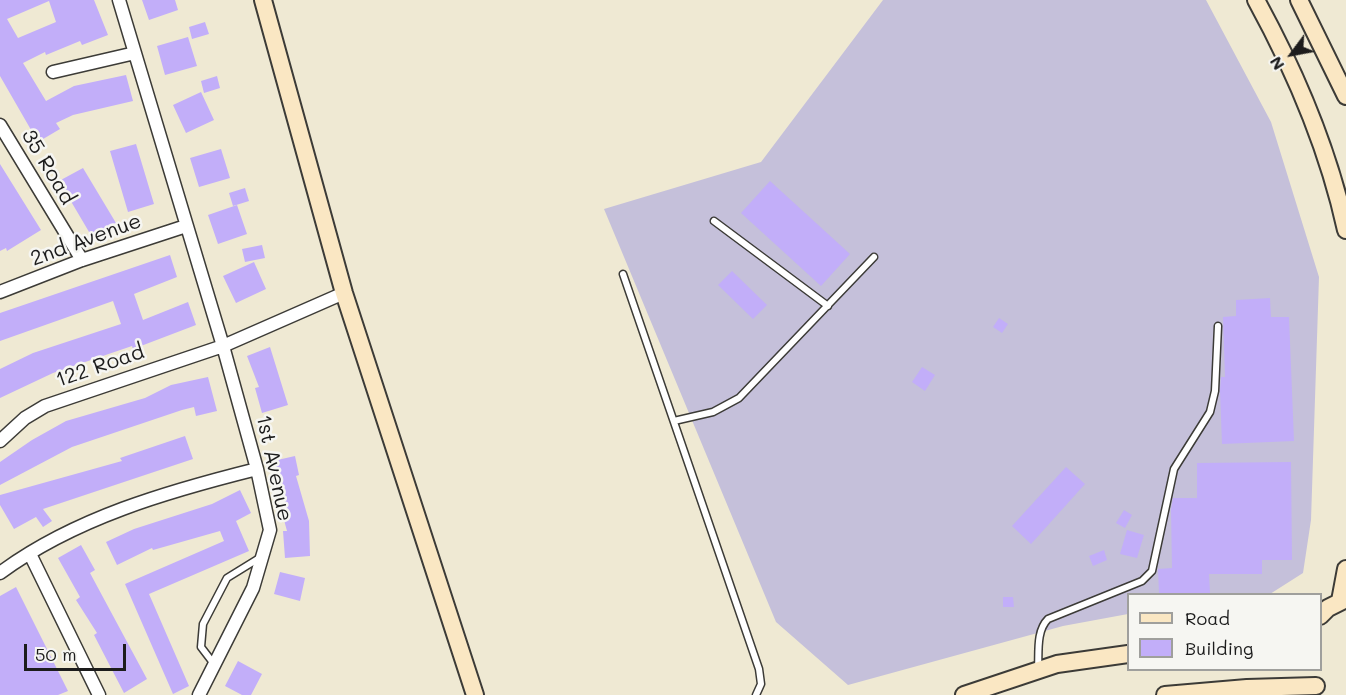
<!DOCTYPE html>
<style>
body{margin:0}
#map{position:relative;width:1346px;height:695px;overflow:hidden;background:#efe9d3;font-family:Mali,sans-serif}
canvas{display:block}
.legend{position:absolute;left:1127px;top:593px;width:195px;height:78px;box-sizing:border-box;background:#f6f6f2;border:2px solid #9f9f9c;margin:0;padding:8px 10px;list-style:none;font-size:18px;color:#1c1c1c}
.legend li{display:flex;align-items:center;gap:12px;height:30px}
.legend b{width:30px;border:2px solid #9f9f9c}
.north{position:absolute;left:1262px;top:24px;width:60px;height:60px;-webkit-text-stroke:4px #f6f6f2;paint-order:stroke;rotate:238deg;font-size:16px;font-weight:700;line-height:24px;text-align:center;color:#1c1c1c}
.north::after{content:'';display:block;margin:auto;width:21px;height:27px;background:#1c1c1c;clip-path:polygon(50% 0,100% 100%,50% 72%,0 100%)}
.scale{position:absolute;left:24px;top:644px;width:102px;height:27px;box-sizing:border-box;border:3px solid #1c1c1c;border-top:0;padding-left:8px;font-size:18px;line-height:21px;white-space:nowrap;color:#1c1c1c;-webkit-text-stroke:4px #f6f6f2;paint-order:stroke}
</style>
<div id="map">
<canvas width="1346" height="695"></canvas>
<ul class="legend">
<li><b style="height:8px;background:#fae7c3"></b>Road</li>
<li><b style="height:16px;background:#c2aef9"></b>Building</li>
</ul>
<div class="north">N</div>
<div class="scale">50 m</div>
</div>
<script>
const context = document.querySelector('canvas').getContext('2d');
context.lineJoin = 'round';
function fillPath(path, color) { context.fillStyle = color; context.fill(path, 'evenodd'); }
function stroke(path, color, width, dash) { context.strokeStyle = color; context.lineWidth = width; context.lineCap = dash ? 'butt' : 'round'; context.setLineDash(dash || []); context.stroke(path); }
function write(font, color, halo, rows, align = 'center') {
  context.font = font + ' Mali,sans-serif'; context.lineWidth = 5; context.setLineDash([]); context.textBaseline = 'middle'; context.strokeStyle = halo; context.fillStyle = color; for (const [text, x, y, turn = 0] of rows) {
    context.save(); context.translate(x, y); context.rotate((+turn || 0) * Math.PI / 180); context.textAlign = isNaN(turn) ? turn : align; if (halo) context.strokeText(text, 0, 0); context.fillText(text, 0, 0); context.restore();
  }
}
fillPath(new Path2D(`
 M883,0H1206L1271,122L1319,277L1311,520L1303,573L1270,594H1128V614L1063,626L848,685L776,622L604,209L761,162Z`), '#c5c0da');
fillPath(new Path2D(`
 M0,0H94L108,35L82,45L80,41L46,55L45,52L23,63L46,101L74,86L126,75L133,101L73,115L56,123L60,129L38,142L0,76ZM49,1L56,22L18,38L7,19Z
 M142,0H175L178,10L149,20Z
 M205,22L209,34L192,39L189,27Z
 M188,37L197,66L165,75L157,46Z
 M217,76L220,88L204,93L201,81Z
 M201,92L214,120L186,133L173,105Z
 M136,144L154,204L128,212L110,151Z
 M221,149L230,178L199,187L190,158Z
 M0,164L41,230L7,251L6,248L0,251Z
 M83,168L116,223L92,237L59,181Z
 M770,181L850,254L821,286L741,213Z
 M245,188L249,201L233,206L229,193Z
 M237,205L247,234L218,244L208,215Z
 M262,245L265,258L245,262L242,249Z
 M170,255L177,277L134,294L143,320L188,302L196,325L133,349L132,346L53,373L0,398V369L33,353L121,324L113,301L0,341V313Z
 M254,262L266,289L236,303L223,276Z
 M732,271L767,305L753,319L718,285Z
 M1270,298L1271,317H1289L1294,441L1222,444L1220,391L1221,377H1225L1223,317L1236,316V300Z
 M999,318L1008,324L1002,333L993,327Z
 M270,347L288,405L262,413L255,388L259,387L247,356Z
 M922,367L935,375L925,391L912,382Z
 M208,377L217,411L196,416L194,407L182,410L72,447L0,485V462L32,440L66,421L145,398L171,385Z
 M185,436L193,459L43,509L52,521L43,527L36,517L14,529L0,505V495L122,461L120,458Z
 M295,456L299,475L296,476L309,521L310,556L285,558L283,531H287L278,498L273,461Z
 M1291,462L1292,560H1262V574H1209L1210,593H1159L1158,569L1172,568L1171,510L1173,498H1197V463Z
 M1066,467L1085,484L1031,544L1012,526Z
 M240,490L251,513L236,521L249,551L149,594L189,686L173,694L125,584L224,541L220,531L153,550L152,548L117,565L106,542L134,529L212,504Z
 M1124,510L1132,515L1125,528L1116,523Z
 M1127,530L1144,535L1137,558L1120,554Z
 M81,545L95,570L90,573L147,679L124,693L94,635L97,633L76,600L80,597L58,558Z
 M1104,550L1107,560L1093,566L1089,556Z
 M280,572L305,578L300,601L274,594Z
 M16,587L68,691L58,695H0V596Z
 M1003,597H1013L1014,607H1003Z
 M238,661L262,674L251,695H242L225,686Z`), '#c2aef9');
const lane = new Path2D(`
 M714,221L828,306
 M623,274L759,669L761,684L756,695
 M674,421L713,412L739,398L874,257
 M214,664L201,647L203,624L227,578L261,557
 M1038,669C1039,652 1036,631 1048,619L1142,581L1152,571L1174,469L1210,412L1215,391L1218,326`);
const street = new Path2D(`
 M119,0L223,346L257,469L270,530L253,588L199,695
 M53,72L135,53
 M0,125L82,260
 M0,292L82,260L186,226
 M0,441L25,418L45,406L223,346L344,293
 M30,554L99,695
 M0,573C74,518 169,491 257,469`);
const secondary = new Path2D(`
 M263,0L344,293L475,695
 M1256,0C1296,73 1328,148 1346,230
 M1299,0L1346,96
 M1340,601L1346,569
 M1320,616L1328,608L1346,599
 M964,695L1057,664L1128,654
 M1165,695L1247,688L1316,686`);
stroke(lane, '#3c3b37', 9);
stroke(street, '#3c3b37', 15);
stroke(secondary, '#3c3b37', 20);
stroke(lane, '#fff', 6);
stroke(street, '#fff', 12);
stroke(secondary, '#fae7c3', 16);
write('21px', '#1c1c1c', '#f6f6f2', [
 ["35 Road",48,167,59],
 ["2nd Avenue",86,240,-20],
 ["122 Road",100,366,-19],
 ["1st Avenue",274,468,78]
]);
</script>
